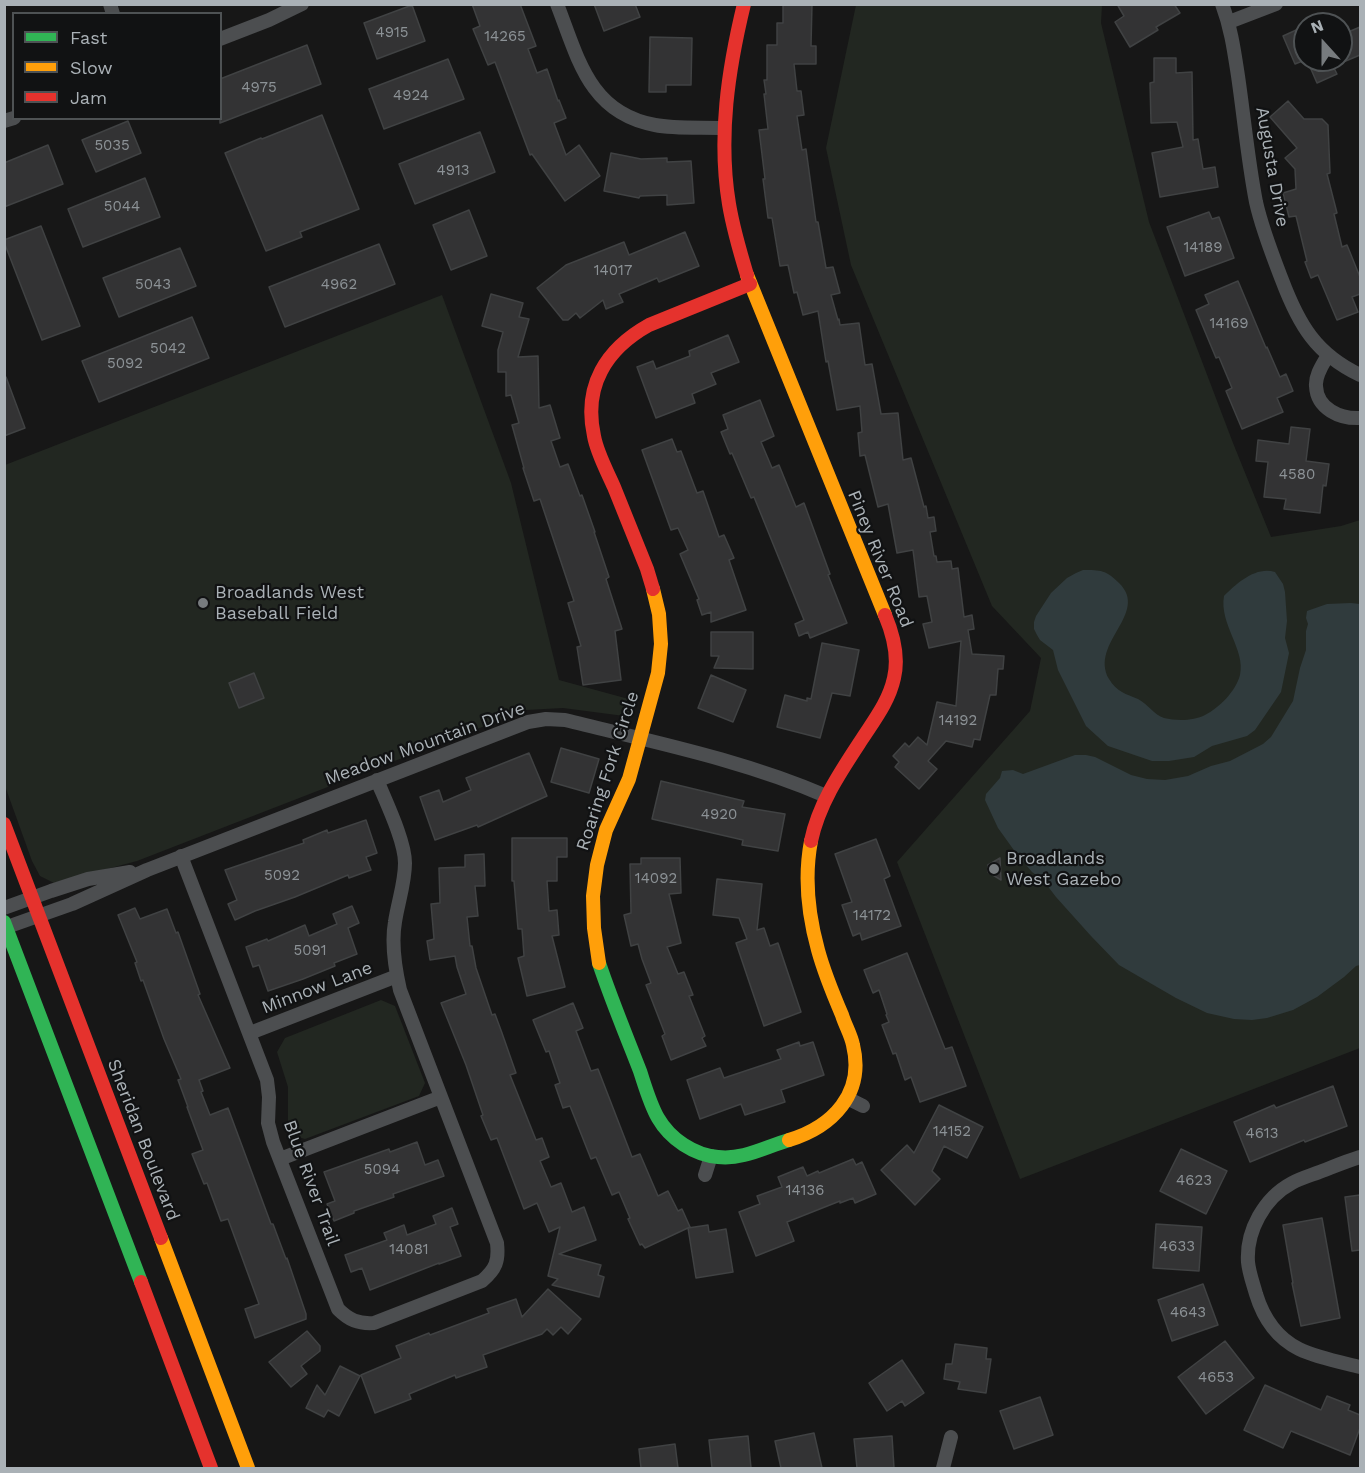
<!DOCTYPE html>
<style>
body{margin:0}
#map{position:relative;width:1365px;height:1473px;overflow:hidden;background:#171717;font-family:"Work Sans",sans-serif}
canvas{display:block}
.frame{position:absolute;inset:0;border:6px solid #aab1b6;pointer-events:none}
.legend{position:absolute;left:12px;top:12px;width:210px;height:108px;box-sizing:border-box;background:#111213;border:2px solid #4e5254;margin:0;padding:8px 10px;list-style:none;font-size:18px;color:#aab1b6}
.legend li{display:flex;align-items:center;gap:12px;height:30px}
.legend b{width:30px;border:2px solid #4e5254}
.north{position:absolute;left:1293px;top:12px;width:60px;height:60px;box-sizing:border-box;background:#111213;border:2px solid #4e5254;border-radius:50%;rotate:339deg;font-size:16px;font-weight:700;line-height:24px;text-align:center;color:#aab1b6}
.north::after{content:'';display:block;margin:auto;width:21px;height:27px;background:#777b7e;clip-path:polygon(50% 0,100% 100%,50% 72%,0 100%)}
</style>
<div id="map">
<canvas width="1365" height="1473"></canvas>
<div class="frame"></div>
<ul class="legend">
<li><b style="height:8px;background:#30b455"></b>Fast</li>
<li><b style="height:8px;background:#ff9f0a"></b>Slow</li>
<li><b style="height:8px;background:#e5322d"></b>Jam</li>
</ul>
<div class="north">N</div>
</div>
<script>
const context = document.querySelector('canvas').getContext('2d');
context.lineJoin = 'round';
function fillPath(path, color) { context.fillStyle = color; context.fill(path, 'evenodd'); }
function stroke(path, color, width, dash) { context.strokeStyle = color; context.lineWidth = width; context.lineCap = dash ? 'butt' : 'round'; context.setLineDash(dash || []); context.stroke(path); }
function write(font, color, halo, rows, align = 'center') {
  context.font = font + ' "Work Sans",sans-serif'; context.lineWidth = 4.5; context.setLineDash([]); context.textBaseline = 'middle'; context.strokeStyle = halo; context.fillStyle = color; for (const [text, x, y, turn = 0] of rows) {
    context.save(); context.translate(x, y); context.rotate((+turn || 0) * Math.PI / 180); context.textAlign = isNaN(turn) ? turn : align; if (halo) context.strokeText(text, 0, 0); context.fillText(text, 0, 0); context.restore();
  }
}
fillPath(new Path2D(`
 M856,5H1102L1101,23L1149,222L1233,443L1271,537L1341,526L1360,520V1048L1020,1179L897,862L1030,711L1041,658L992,606L851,265L826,148Z
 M442,295L511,483L559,680L636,701L632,717L563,708L526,710L137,861L54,883L40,876L32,861L5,786V465Z
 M381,1000L395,1006L425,1083L419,1096L305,1139L288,1134V1087L277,1052L285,1038Z`), '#222721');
fillPath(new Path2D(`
 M1083,570C1101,570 1106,570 1119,583C1150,613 1089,643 1109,679C1117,692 1126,694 1138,699C1148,704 1154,715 1164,718C1176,721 1194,721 1205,715C1219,708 1236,691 1240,675C1246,650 1219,624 1224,596C1237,583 1256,566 1275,572L1283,584L1285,592L1287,621L1285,638L1289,653L1281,692L1255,730L1247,736L1212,746L1194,757L1169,761H1152L1108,746L1086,726L1058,670L1053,650L1040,640L1037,635L1034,629V622L1036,616L1051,593L1067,578L1076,573Z
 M1351,603L1360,604V965L1356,966L1344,977L1317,997L1293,1010L1267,1018L1252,1020L1234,1019L1207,1013L1176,998L1119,965L1091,936L1056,897L1043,880L1032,872L1016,853L998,828L985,800L986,794L1000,778L1002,771L1013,770L1023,774L1075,755H1086L1095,757L1131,775L1147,779L1165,780L1188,776L1211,766L1230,761L1263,744L1271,737L1293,701L1300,668L1306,650V631L1308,624L1306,618L1307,611L1327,604Z`), '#303b3d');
const building = new Path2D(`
 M472,4H520L536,46L528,49L537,73L547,69L558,101L559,100L566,118L554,123L566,155L579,145L600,176L565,201L532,154L530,155L495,62L488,65L473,29L480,26Z
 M594,4H635L640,17L604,31Z
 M783,4H812L811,46H816V64H794L797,91H801L804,115L797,116L802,150L806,149L816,222H818L826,268L833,267L840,293L831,295L838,320L839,319L840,325L859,323L865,365L872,364L881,414L898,413L903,460L911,458L924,507L926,506L928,518L934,517L936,531L930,532L934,556H936L937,562L951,561L952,569L958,568L964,617L972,615L974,629L968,630L972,654L1004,656L1003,669H998L996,695H990L980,740L974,739L972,747L946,741L928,761L937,769L919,789L895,767L899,762L893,756L905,743L909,747L918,737L927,745L937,702L956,706L961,641L929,648L923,624L932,622L927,596L919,597L913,550L897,553L888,504L878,507L865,455L860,456L858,433L862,432L860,406L837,410L828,361L826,362L818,311L803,315L797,292L794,293L788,265L780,266L772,218H768L763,179H765L759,130L768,129L764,94H766L764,80H767V45H777V23H783Z
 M1117,4H1174L1180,13L1156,27L1158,30L1130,47L1115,22L1124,16Z
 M412,5L425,41L377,59L364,23Z
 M1305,26V60L1295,64L1283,36Z
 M1360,27V55L1341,63V35Z
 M650,37L692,38L691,85H666V92H649Z
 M307,45L321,84L220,123V79Z
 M1154,58H1176V73L1192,72L1193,140L1198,139L1203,169L1215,167L1218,187L1160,197L1152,153L1183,147L1177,122L1151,123L1150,83L1154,82Z
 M448,59L464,99L384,129L369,89Z
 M1307,60H1330L1337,74L1317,83Z
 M1288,101L1304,119H1322L1328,125L1330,173L1327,174L1337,213L1334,214L1342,247L1347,245L1360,277V294L1352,297L1358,312L1337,320L1318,275L1311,278L1305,262L1307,261L1296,216L1289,217L1283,193L1296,189L1295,169L1285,158L1297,148L1270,117Z
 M322,115L359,209L300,232L302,237L266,251L225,153L261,138L262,139Z
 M128,121L141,153L96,172L82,140Z
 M480,132L495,172L415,204L399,164Z
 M48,145L63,184L4,207V163Z
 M611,153L641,159L667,158V162L691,161L694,203L667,205V195L640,196L639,198L604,191Z
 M145,178L160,217L83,247L68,209Z
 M469,210L487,256L451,270L433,225Z
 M1209,212L1212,219L1219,217L1234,258L1185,276L1167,227Z
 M41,226L80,326L42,340L4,242V240Z
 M685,232L699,266L659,282L657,278L619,294L623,302L606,309L603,300L580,318L576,313L568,320H563L537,288L566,265L624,242L629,255Z
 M379,244L395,284L285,327L269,287Z
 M180,248L196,286L119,317L103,278Z
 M1238,281L1266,348L1267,347L1280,377L1286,374L1293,391L1277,398L1283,412L1242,429L1226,391L1232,388L1219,357L1216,358L1196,310L1209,304L1205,295Z
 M491,294L523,303L519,317L529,319L518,357L538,356L539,408L550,405L560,438L551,441L560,467L568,464L580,496L582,495L595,532H594L609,577L606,579L622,629L615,631L621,680L583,685L577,647L581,646L568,603L574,601L540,499L534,501L523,468H524L512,425L519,423L511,395L506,396V372H498V350L503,332L482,326Z
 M192,317L209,358L99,402L82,361Z
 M728,335L739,362L711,373L716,384L692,394L695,403L656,418L637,367L653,361L656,369L690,356L689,351Z
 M4,377H6L25,428L4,436Z
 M760,400L774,436L761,442L772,468L779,465L796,507L804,503L830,574L828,575L847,623L810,638L808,632L799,636L795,624L804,620L754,497L751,498L732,453L730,454L721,432L728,429L723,415Z
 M1291,427L1310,429L1306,461L1329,464L1326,486L1323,485L1320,513L1284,509L1286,499L1264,497L1268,462L1256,461L1258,440L1289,444Z
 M672,439L677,452L681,451L697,493L703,491L719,537L724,535L734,558L729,560L746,610L711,622V612L702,615L697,600L699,599L680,554L688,550L678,528L671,530L642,450Z
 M711,632H753V669L714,668L719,656H711Z
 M822,643L859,650L850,696L832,693L820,738L777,727L785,695L807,701V698L811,699Z
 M254,673L264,698L239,708L229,683Z
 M711,675L746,690L733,722L698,708Z
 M561,748L599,759L589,793L551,782Z
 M529,753L547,796L478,827L477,825L435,840L420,797L439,790L443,802L471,790L466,778Z
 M661,781L744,801L742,807L785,814L778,851L742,845L743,840L652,819Z
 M366,820L377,853L366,857L371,870L349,878L348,875L295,897L255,911L235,920L228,904L237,900L225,870L304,843L303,840L327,830L328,833Z
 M512,838H567V857H557V881H547L549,911L557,910L559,935L552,936L565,987L527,996L518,958L524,956L522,929H518L514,881H512Z
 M876,839L890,876L884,879L901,926L862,940L860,933L853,936L842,905L852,902L835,854Z
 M484,854L485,886H475L478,916L467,917L470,946H472L476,968L492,1015L495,1014L502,1033L516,1073L510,1075L536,1140L542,1138L549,1157L540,1161L551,1187L561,1183L572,1212L584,1207L596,1240L559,1254L601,1265L598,1275L604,1277L599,1297L552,1285L558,1279L548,1276L560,1227L549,1232L537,1203L524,1209L497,1138L491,1140L481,1116L483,1115L466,1065L441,1003L466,994L457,967L455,956L430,960L427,941L434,939L431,904L440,903L439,868L465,867V855Z
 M641,858H680L681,893L669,894L681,943L667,947L678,974L684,972L693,995L689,996L705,1036L702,1038L706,1046L671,1060L662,1036L665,1034L646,985L651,983L642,959L638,944L631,946L624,915L631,913L630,864H641Z
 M1000,858L1001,880L988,872V865Z
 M717,879L762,884L757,930L764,928L770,946L778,943L801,1012L764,1026L736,943L747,939L739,918L713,915Z
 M352,906L359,923L348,928L357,954L334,963L335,966L303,979L268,991L259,965L253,967L246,947L267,939L268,941L305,925L309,936L337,924L333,914Z
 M135,908L140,919L167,909L176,933L178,932L200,994L198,995L230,1068L199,1080L203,1091L201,1092L210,1115L228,1108L271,1224H273L286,1259L287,1258L306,1314V1319L255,1338L245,1309L259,1304L228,1219L221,1221L207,1183L204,1184L192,1154L203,1150L187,1107H188L178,1080L181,1079L164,1039L143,980L141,981L135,963L137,962L118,915Z
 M907,953L945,1049L952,1047L966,1086L920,1102L911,1077L905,1080L896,1053L893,1054L882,1025L889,1022L886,1015L887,1014L879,990L873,993L864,970Z
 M573,1003L583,1028L576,1031L591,1071L598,1069L632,1157L640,1154L658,1196L668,1191L678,1211L682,1209L690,1227L645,1248L642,1244L640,1245L628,1219L630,1218L619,1192L612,1195L596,1157L591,1159L570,1106L563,1108L555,1085L560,1083L549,1051L546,1052L533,1020Z
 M799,1042L800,1046L813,1042L824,1075L781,1090L785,1102L745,1115L741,1104L700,1119L687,1080L720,1068L724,1078L781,1059L777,1050Z
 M1333,1086L1347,1126L1305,1142L1304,1140L1250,1162L1234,1122L1274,1105L1276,1108Z
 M939,1105L983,1127L967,1158L944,1146L932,1171L940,1179L915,1205L881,1170L907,1145L914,1153Z
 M417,1142L425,1165L438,1160L444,1176L393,1194L394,1197L354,1211V1213L334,1221L327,1204L335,1201L324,1172L389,1149L390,1152Z
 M1181,1149L1227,1171L1206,1214L1160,1191Z
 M853,1159L856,1165L862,1162L876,1194L855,1203L853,1198L840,1203V1201L787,1222L794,1241L756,1256L739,1212L760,1204L757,1196L782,1187L778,1177L803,1167L807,1176L818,1171L819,1173Z
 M1360,1195V1250L1352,1251L1345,1197Z
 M452,1208L458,1224L450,1227L461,1256L439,1264V1263L370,1290L362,1268L351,1272L345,1255L387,1240L384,1233L404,1225L407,1235L436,1224L433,1216Z
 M1322,1218L1340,1318L1301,1326L1292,1283H1293L1283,1225Z
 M1156,1224L1202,1227L1199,1271L1153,1268Z
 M708,1225L709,1232L726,1229L733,1272L696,1278L688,1228Z
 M1203,1284L1218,1325L1172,1341L1158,1300Z
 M548,1289L581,1319L568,1334L561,1327L553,1335L547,1329L542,1334L483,1355L487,1367L456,1378L455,1375L409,1394L411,1399L375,1413L361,1375L401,1358L396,1346L429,1333L430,1335L489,1313L487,1309L516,1299L522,1317Z
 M307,1331L320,1346V1351L301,1366L307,1374L291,1387L269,1362Z
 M1225,1341L1254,1378L1206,1414L1178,1377Z
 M955,1344L987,1348L986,1359H991L986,1393L958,1389L960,1382L944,1379L946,1364H952Z
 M902,1360L924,1393L905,1406L902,1401L887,1411L869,1383Z
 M340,1366L360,1376L339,1416L328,1410L324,1417L306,1408L317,1385L325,1395Z
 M1265,1385L1321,1410L1327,1396L1350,1405L1348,1410L1360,1415V1428L1350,1455L1291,1431L1283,1448L1244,1430Z
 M1040,1397L1053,1435L1014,1449L1000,1411Z
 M814,1433L822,1468H781L775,1441Z
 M748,1436L751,1468H712L709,1440Z
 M892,1436L894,1468H857L854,1439Z
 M675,1444L678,1468H641L639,1449Z`);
fillPath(building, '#333334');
stroke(building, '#404243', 1.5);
stroke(new Path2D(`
 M110,4L113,14
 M557,4C578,58 589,113 655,125C675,129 703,127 724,128
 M1222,4C1231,28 1234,50 1238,76C1244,117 1248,161 1256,202C1262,229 1272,254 1282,280C1299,325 1316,354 1360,375
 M1229,22L1276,4
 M220,39L269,20L302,4
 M4,121L14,118
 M1328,355C1323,364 1315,375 1316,386C1317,409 1340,419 1360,418
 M181,856L267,1080L269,1097L268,1123L273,1142L338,1309C349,1320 358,1324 374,1323L482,1281C496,1269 499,1261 497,1243L400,990C395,968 391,944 395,922C398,902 405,883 405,863C405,841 386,802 377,780
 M4,908L51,891L88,879L130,872
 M7,927L72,904L147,870L528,722L546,719L565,720C653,742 743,760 826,796
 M250,1033L397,976
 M847,1098L863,1106
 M1360,1157C1347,1161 1335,1166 1322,1171C1312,1175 1301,1178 1292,1183C1264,1198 1246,1231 1248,1262C1249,1273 1253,1283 1256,1294C1263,1317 1277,1338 1299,1349C1318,1358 1340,1362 1360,1367
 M280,1159L441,1097
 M705,1175L711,1156
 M943,1468L951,1437`), '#4c4e50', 14);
stroke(new Path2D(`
 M4,922L141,1282
 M599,963C611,999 626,1035 640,1071C645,1086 650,1104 658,1118C670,1139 694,1155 718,1157C743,1160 765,1147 789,1140`), '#30b455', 14);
stroke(new Path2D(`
 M747,275L885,615
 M599,963L594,928L593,896L597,865L606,830L629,779L658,673L661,644L659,614L653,589
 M789,1140C832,1127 865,1094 853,1045C851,1035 845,1025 842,1015C833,994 824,972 818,950C808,914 804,878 811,841
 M161,1238L248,1468`), '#ff9f0a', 14);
stroke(new Path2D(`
 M744,4C728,70 718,137 729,204C733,228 740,252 747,275
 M653,589L647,569C636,542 625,515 614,487C607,471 597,453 594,436C583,386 606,349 649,325L750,284
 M4,824L161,1238
 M811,841C819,803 841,771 862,739C875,719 889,701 894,678C899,657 893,634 885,615
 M141,1282L211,1468`), '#e5322d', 14);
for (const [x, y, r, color] of [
 [203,603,6,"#777b7e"],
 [994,869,6,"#777b7e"]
]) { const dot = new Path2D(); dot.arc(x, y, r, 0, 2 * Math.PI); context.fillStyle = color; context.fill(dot); stroke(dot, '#111213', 2); }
write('15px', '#8c9296', null, [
 ["4915",392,33],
 ["14265",505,37],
 ["4975",259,88],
 ["4924",411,96],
 ["5035",112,146],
 ["4913",453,171],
 ["5044",122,207],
 ["14189",1203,248],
 ["14017",613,271],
 ["5043",153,285],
 ["4962",339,285],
 ["14169",1229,324],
 ["5042",168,349],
 ["5092",125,364],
 ["4580",1297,475],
 ["14192",958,721],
 ["4920",719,815],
 ["5092",282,876],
 ["14092",656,879],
 ["14172",872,916],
 ["5091",310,951],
 ["14152",952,1132],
 ["4613",1262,1134],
 ["5094",382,1170],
 ["4623",1194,1181],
 ["14136",805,1191],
 ["4633",1177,1247],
 ["14081",409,1250],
 ["4643",1188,1313],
 ["4653",1216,1378]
]);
write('18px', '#aab1b6', '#111213', [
 ["Augusta Drive",1272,167,80],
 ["Piney River Road",880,559,68],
 ["Meadow Mountain Drive",425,744,-20],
 ["Roaring Fork Circle",608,771,-72],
 ["Minnow Lane",317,988,-21],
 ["Sheridan Boulevard",143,1140,69],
 ["Blue River Trail",311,1183,70]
]);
write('18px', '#aab1b6', '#111213', [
 ["Broadlands West",215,593],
 ["Baseball Field",215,614],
 ["Broadlands",1006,859],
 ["West Gazebo",1006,880]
], 'left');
</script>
